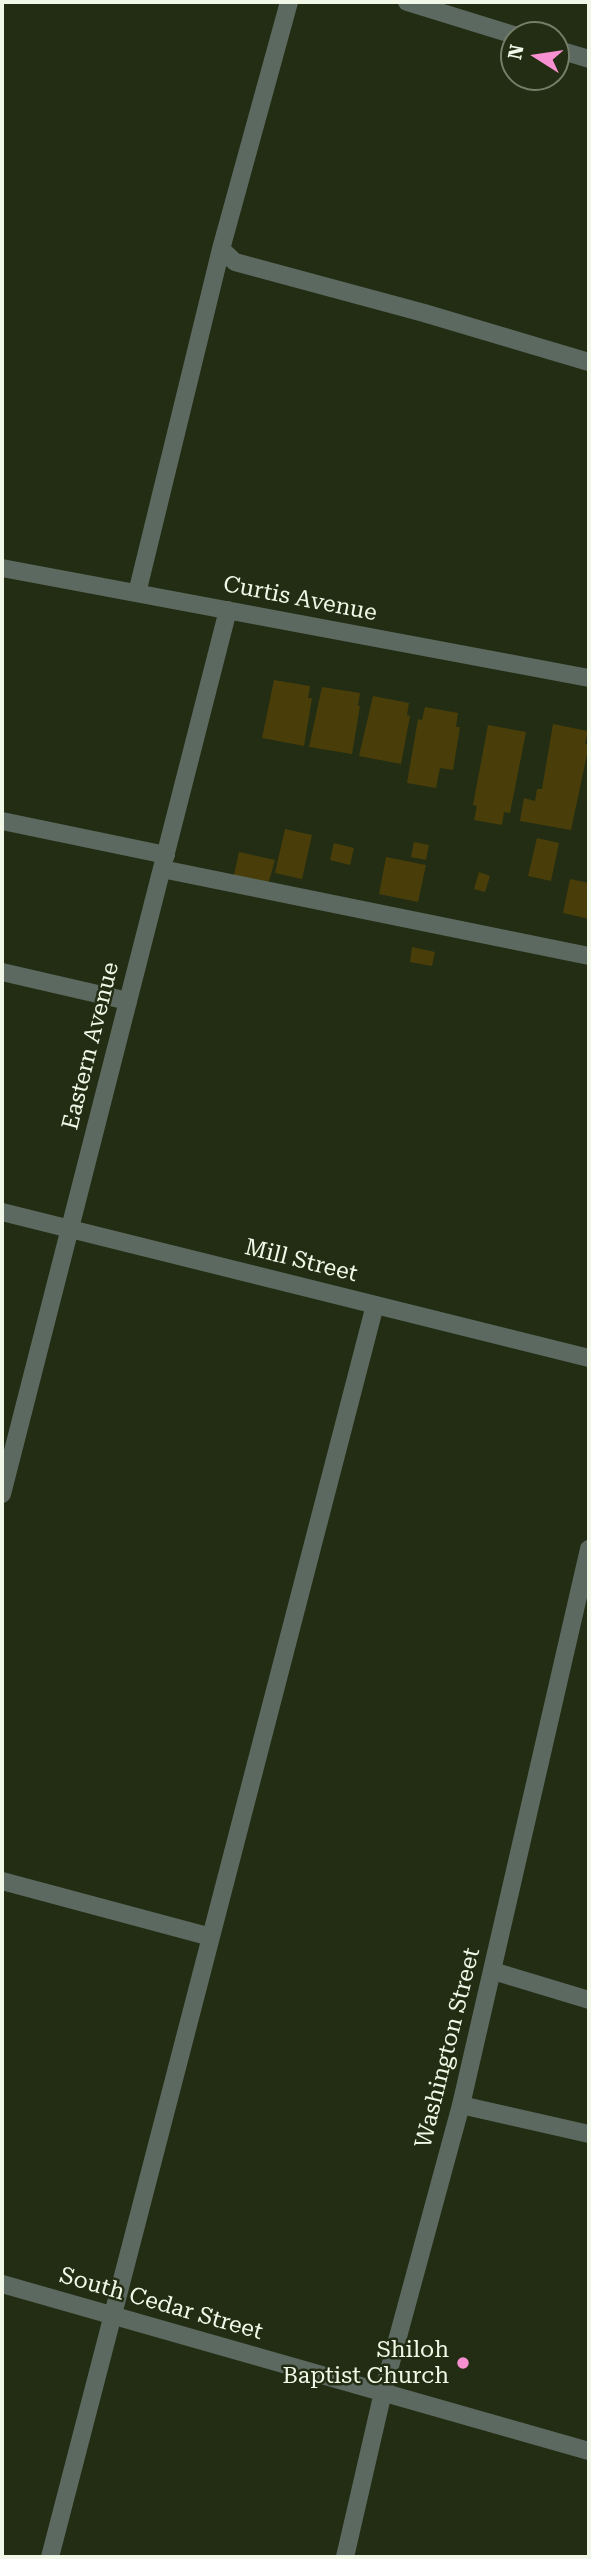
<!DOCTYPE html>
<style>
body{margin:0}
#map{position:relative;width:591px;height:2559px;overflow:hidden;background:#232d13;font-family:"Roboto Serif",serif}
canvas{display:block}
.frame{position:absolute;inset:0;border:4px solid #f1f8e8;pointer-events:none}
.north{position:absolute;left:500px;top:21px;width:70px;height:70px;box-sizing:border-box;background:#232d13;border:2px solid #757e68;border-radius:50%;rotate:282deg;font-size:19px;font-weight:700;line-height:28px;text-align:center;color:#f1f8e8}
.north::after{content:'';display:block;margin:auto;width:24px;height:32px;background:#f690d0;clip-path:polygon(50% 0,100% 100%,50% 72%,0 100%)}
</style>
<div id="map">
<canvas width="591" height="2559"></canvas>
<div class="frame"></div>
<div class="north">N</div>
</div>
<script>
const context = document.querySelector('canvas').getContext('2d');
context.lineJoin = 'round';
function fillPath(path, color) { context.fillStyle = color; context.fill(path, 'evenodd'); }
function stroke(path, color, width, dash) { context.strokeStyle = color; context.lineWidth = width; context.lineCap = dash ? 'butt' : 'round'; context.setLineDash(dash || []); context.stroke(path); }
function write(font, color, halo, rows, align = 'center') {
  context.font = font + ' "Roboto Serif",serif'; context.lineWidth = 5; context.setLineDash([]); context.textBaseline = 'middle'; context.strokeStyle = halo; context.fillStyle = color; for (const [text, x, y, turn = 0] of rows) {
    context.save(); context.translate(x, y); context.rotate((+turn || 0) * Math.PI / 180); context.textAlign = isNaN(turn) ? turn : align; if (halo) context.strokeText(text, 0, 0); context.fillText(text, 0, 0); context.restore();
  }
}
fillPath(new Path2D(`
 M274,680L310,686L308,698H312L304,746L262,738Z
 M322,687L360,693L358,706H360L352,754L309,747Z
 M373,696L409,703L407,715L410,716L401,764L359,756Z
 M425,707L458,713L456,727H460L453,770L440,768L436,788L407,783L418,719L422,720Z
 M553,724L588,731L585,744L589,745L571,830L520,821L524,798L535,801L537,789H542Z
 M488,725L526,732L510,813L504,812L502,825L474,820L477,806L473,805Z
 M285,829L312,835L302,879L275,873Z
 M537,838L559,843L551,881L528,876Z
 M414,842L429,845L426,860L411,857Z
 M334,843L354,848L350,865L330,860Z
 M239,852L275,860L267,888L233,879Z
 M386,857L426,865L418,902L379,894Z
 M479,872L490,876L485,892L474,889Z
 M570,879L589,883V919L563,913Z
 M412,947L435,952L432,966L410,962Z`), '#493e0a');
stroke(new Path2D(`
 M289,2L221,249L235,262L424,313L589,362
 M137,593L221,249
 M2,821L166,855
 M162,869L589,956
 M2,972L128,1001
 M2,1881L211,1937
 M461,2105L589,2134
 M50,2557L375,1305`), '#5c6960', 18);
stroke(new Path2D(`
 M407,2L514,35
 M556,49L589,59
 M2,568L589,678
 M2,1212L589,1358
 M2,1494L228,610
 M493,1971L589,2000
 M2,2284L589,2451
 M345,2557L383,2392L461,2105L589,1549`), '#5c6960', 18);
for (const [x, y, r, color] of [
 [463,2363,7,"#f690d0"]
]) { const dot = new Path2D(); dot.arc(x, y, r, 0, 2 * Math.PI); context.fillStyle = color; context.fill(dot); stroke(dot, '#232d13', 2.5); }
write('23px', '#f1f8e8', '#232d13', [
 ["Curtis Avenue",300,599,11],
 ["Eastern Avenue",91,1046,-76],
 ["Mill Street",301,1261,14],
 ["Washington Street",448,2048,-76],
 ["South Cedar Street",161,2304,16]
]);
write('23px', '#f1f8e8', '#232d13', [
 ["Shiloh",449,2350],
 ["Baptist Church",449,2376]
], 'right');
</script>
